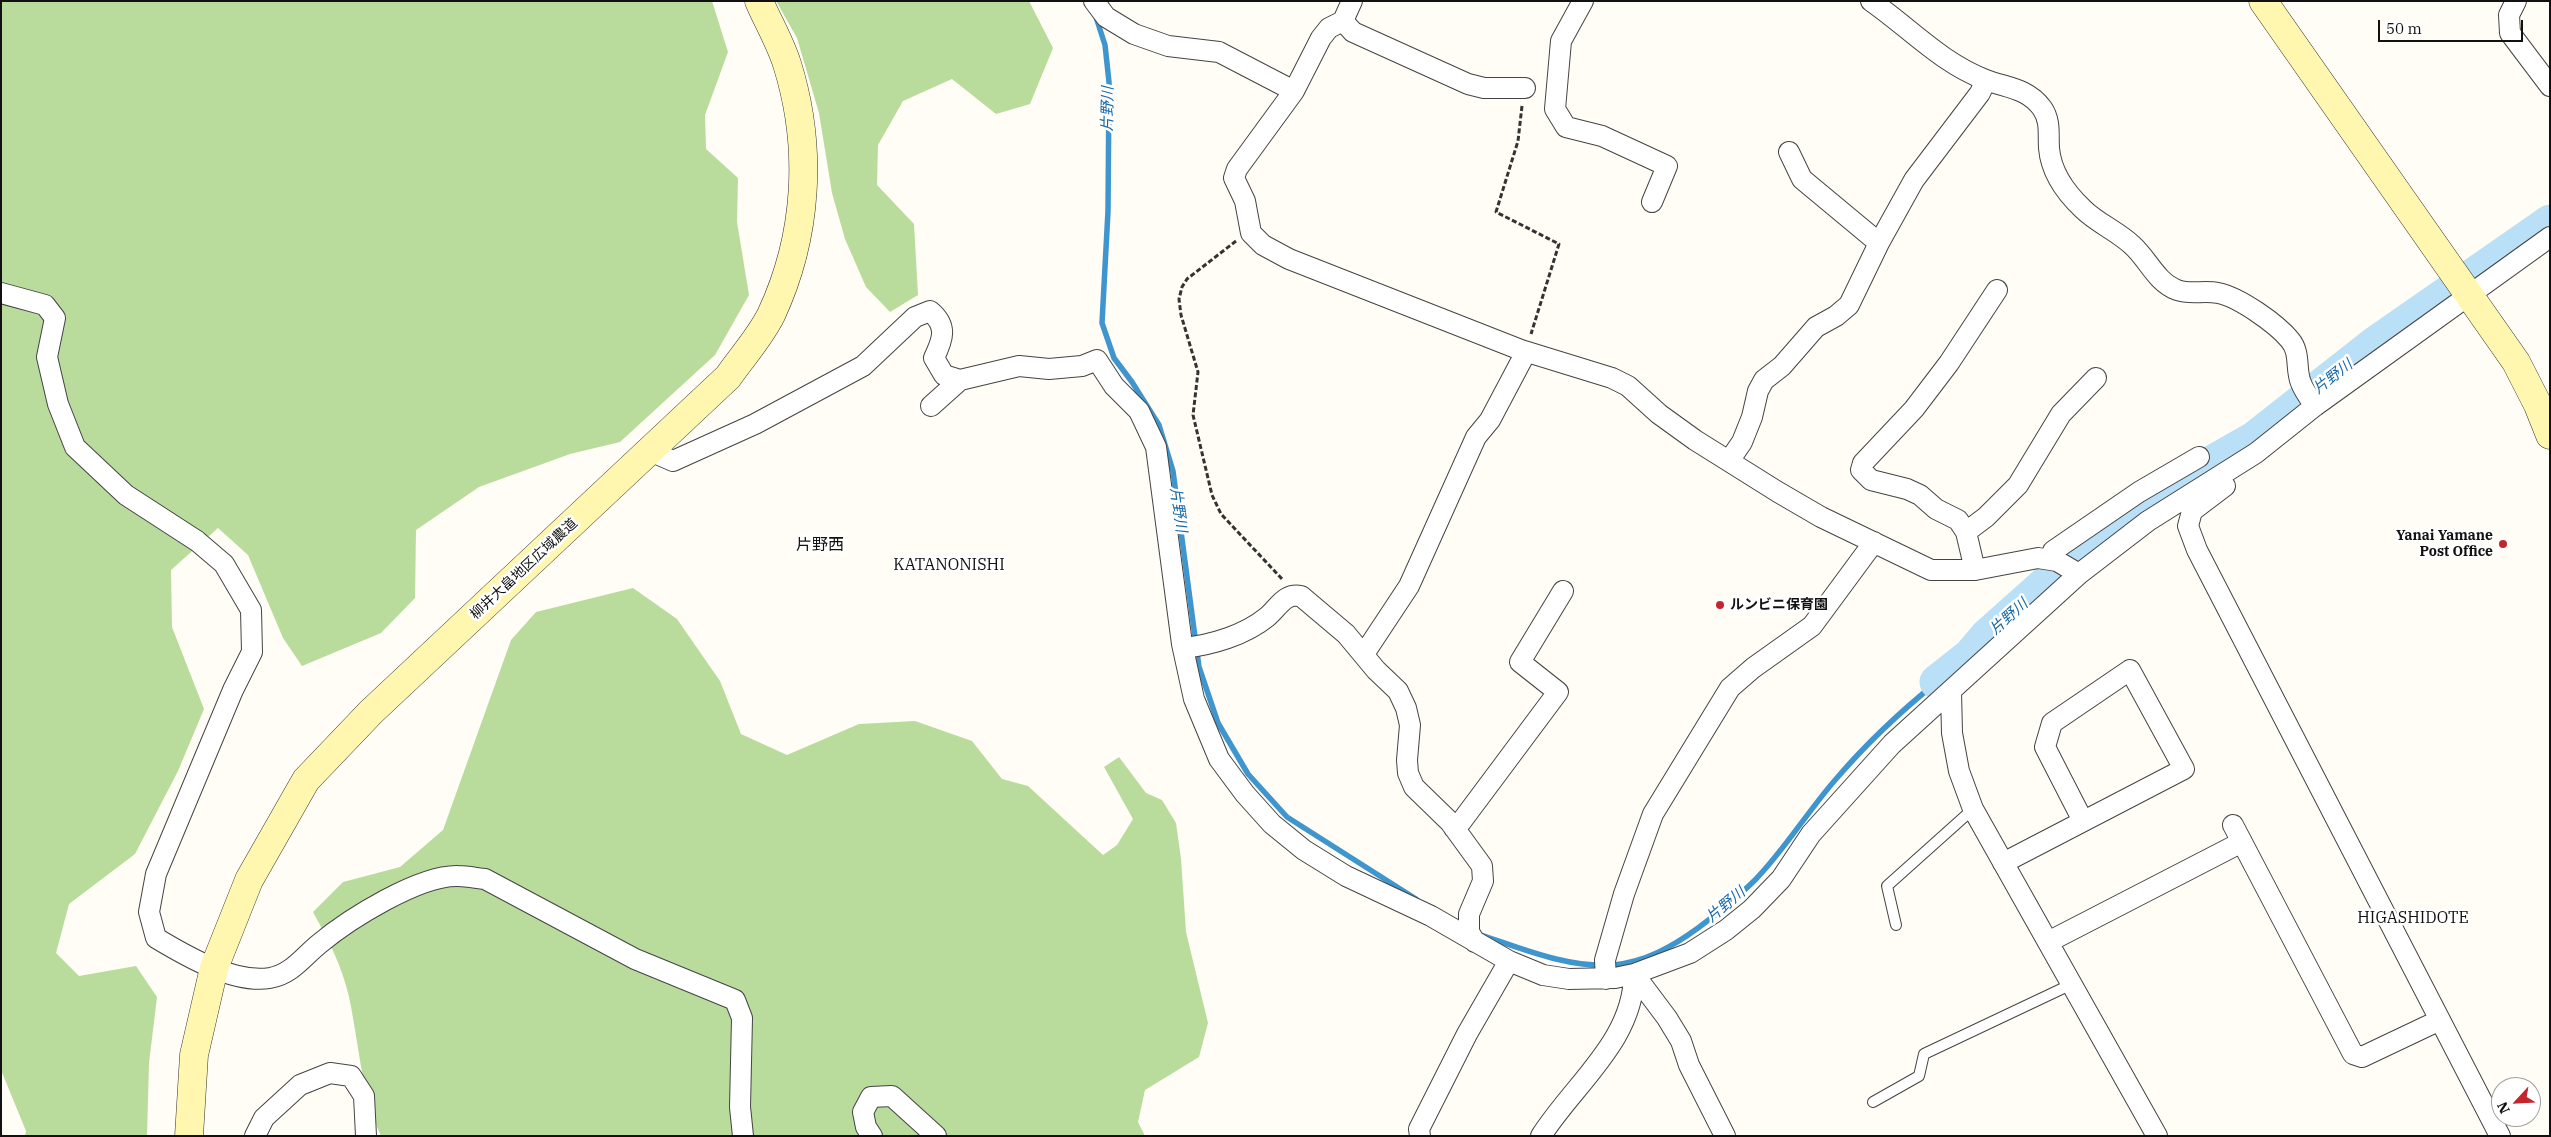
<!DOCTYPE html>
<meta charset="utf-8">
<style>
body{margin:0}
#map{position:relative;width:2551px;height:1137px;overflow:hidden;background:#fffdf5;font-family:"IBM Plex Serif",serif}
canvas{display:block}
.frame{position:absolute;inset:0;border:2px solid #111;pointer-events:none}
.north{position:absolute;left:2491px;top:1077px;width:50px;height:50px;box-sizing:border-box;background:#fff;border:1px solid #a0a0a0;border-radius:50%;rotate:245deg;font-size:14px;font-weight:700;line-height:20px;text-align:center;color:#111}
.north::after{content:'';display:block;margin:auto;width:18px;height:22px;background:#c4262e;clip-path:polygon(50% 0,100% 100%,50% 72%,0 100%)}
.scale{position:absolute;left:2378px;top:20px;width:145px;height:22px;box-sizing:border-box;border:2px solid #111;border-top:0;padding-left:6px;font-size:15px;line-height:18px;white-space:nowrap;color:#111;-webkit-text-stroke:4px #fff;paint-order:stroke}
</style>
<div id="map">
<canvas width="2551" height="1137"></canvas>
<div class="frame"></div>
<div class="north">N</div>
<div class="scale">50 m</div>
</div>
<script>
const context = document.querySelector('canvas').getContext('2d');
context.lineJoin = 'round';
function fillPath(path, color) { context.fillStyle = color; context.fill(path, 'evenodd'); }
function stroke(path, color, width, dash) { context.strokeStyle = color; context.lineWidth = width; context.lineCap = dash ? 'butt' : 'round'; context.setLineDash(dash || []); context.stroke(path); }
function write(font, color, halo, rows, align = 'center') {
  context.font = font + ' "IBM Plex Serif","Noto Sans JP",serif'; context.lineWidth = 5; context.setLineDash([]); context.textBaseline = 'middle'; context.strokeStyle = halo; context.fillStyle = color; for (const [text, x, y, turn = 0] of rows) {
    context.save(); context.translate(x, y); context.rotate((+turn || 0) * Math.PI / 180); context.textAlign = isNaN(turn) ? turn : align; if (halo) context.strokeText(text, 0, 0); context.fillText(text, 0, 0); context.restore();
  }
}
fillPath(new Path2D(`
 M1,1H712L728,52L705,115L706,149L738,178L737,222L749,295L715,355L620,442L570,454L479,487L416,530L415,598L381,633L302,666L283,638L248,555L218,528L171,570L172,627L204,709L178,771L135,854L69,904L56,953L79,976L136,966L157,997L149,1063L147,1136H25L26,1131L1,1070Z
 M776,1H1029L1053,48L1030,104L996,114L952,79L903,101L878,145L877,185L914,224L918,295L890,312L866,287L845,239L832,193L819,113L797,38Z
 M633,588L677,619L720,681L741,734L787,755L859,724L915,721L972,741L1002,779L1028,786L1103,855L1117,845L1133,819L1104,767L1119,757L1146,793L1162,800L1176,823L1181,859L1186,932L1208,1023L1199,1057L1145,1090L1138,1122L1145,1136H381C361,1092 359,1043 349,997C342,966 328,939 313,912L343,882L400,867L443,830L511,640L536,612Z`), '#b9dc9c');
stroke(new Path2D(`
 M1096,17L1105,45L1109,82L1108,211L1102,323L1114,358L1132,382L1159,425L1173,471L1199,667L1218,723L1248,774L1287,817L1416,899
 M1481,935C1523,949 1568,968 1613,965C1645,962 1672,947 1698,928C1718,913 1738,897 1756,879C1785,849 1808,811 1836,779C1866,744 1901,711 1937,682`), '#3f96cf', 5.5);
stroke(new Path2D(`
 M1937,682L1970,656L1987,636L2080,553L2155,495L2254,439L2376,343L2550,222`), '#b9e0f7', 35);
const lane = new Path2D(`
 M1896,925L1887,886L1973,809
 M1873,1102L1919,1076L1924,1054L2072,984`);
const street = new Path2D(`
 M1094,1L1106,17L1134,34L1168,46L1219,52L1294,91
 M1352,1L1343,21L1329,28L1321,38L1294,91L1237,169L1234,178L1245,201L1251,233L1263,245L1289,259L1521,350L1612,378L1628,386L1659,414L1695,440L1778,492L1821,517L1931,570H1975L2038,558L2057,561L2079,574
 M1583,1L1561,41L1555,109L1566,127L1602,136L1667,166L1652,202
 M1871,1C1911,29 1940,62 1986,80C2007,88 2027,88 2042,108C2051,121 2048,134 2049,148C2051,173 2066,193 2083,209C2097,223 2117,231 2132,245C2148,259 2156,282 2177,290C2191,295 2204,290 2218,293C2239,297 2277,324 2290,340C2301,353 2295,369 2301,383C2304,391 2310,399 2315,406
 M2516,1L2509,15L2510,33L2550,86
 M1343,21L1353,32L1468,84L1484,88H1525
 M1789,152L1802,179L1879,243
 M1,293L45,305L55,318L47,357L58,404L75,447L126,495L197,541L224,564L251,610L252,652L233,690L156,874L149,912L156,938C186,956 234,984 270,978C292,974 303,957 319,944C349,919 419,875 458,876C467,876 476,878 485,879L635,959L735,1000L742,1018L740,1107L743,1136
 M931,406L960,380
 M650,451L673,461L755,424L863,366L915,317L930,311C948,326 943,339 934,358L944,375L960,380L1019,366L1049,369L1082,366L1097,360L1114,386L1139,411L1156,447L1182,644L1194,699L1219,759L1245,794L1272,824L1304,850L1346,876L1431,916L1509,961L1543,975L1569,979L1615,978L1634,974L1690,953L1726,930L1752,909L1781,879L1811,834L1892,744L2079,574L2148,521L2256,453L2315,406L2550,237
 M1729,461L1742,442L1752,417L1758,391L1764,380L1782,366L1816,327L1836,316L1849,305L1879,243L1914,180L1980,93L1986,80
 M2225,486L2192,511L2188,526L2197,550L2500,1136
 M1966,532L1986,517L2018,485L2061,414L2096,378
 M2051,559L2053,551L2139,492L2199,457
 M1975,570L1966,532L1958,520L1936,509L1920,495L1907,489L1871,480L1861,470L1863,463L1914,409L1949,363L1997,290
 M1183,648C1212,645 1245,635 1267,617C1279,607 1284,593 1301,596L1346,634L1376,670L1398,691L1406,708L1410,725L1407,760L1408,773L1414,787L1450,822L1482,866L1483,881L1469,914V932L1475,942
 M1364,654L1409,586L1476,437L1490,420L1526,352
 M1951,691L1952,733L1959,771L1973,809L2157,1136
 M2233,825L2353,1054L2362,1057L2440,1020
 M1454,828L1461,822L1558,692L1520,662L1563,591
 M2003,863L2184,769L2130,670L2052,723L2045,747L2083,821
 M2048,942L2242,842
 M1634,974L1667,1018L1681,1041L1689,1065L1725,1136
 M1606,979L1605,960L1624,894L1653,814L1730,688L1753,668L1812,626L1874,542
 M255,1136L264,1118L300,1085L330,1073L351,1076L364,1096L366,1136
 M872,1136L866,1127L863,1112L871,1097L892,1096L936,1136
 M1420,1136L1419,1129L1467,1034L1509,961
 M1541,1136C1574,1084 1634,1040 1634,974`);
const secondary = new Path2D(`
 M2263,1L2516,362L2538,405L2550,435
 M189,1136L194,1055L214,968L249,880L306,780L371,712L728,377C742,357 760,337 771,315C808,236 813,147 787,64C780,42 768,22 759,1`);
stroke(lane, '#444', 12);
stroke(street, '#444', 22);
stroke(secondary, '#333', 29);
stroke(new Path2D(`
 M1522,106L1518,141L1496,212L1559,244L1531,334
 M1236,241L1187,279L1182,287L1179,299L1181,315L1198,372L1193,415L1212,495L1221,514L1283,580`), '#333', 3, [5, 2.5]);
stroke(lane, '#fff', 10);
stroke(street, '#fff', 20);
stroke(secondary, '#fff6b0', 28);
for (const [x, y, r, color] of [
 [2503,544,5,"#c4262e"],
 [1720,605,5,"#c4262e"]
]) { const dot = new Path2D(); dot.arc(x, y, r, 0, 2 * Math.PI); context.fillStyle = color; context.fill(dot); stroke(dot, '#fff', 2); }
write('bold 14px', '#111', '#fff', [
 ["Yanai Yamane",2493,536],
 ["Post Office",2493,552],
 ["ルンビニ保育園",1730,605,"left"]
], 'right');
write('14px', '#111', '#fff', [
 ["柳井大畠地区広域農道",524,569,-43]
]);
write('italic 15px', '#1768a6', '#fff', [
 ["片野川",1108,109,-89],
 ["片野川",2333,377,-38],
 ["片野川",1178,510,82],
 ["片野川",2009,617,-42],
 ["片野川",1726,905,-40]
]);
write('16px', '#111', '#fff', [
 ["片野西",820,545],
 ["KATANONISHI",949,565],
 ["HIGASHIDOTE",2413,918]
]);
</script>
